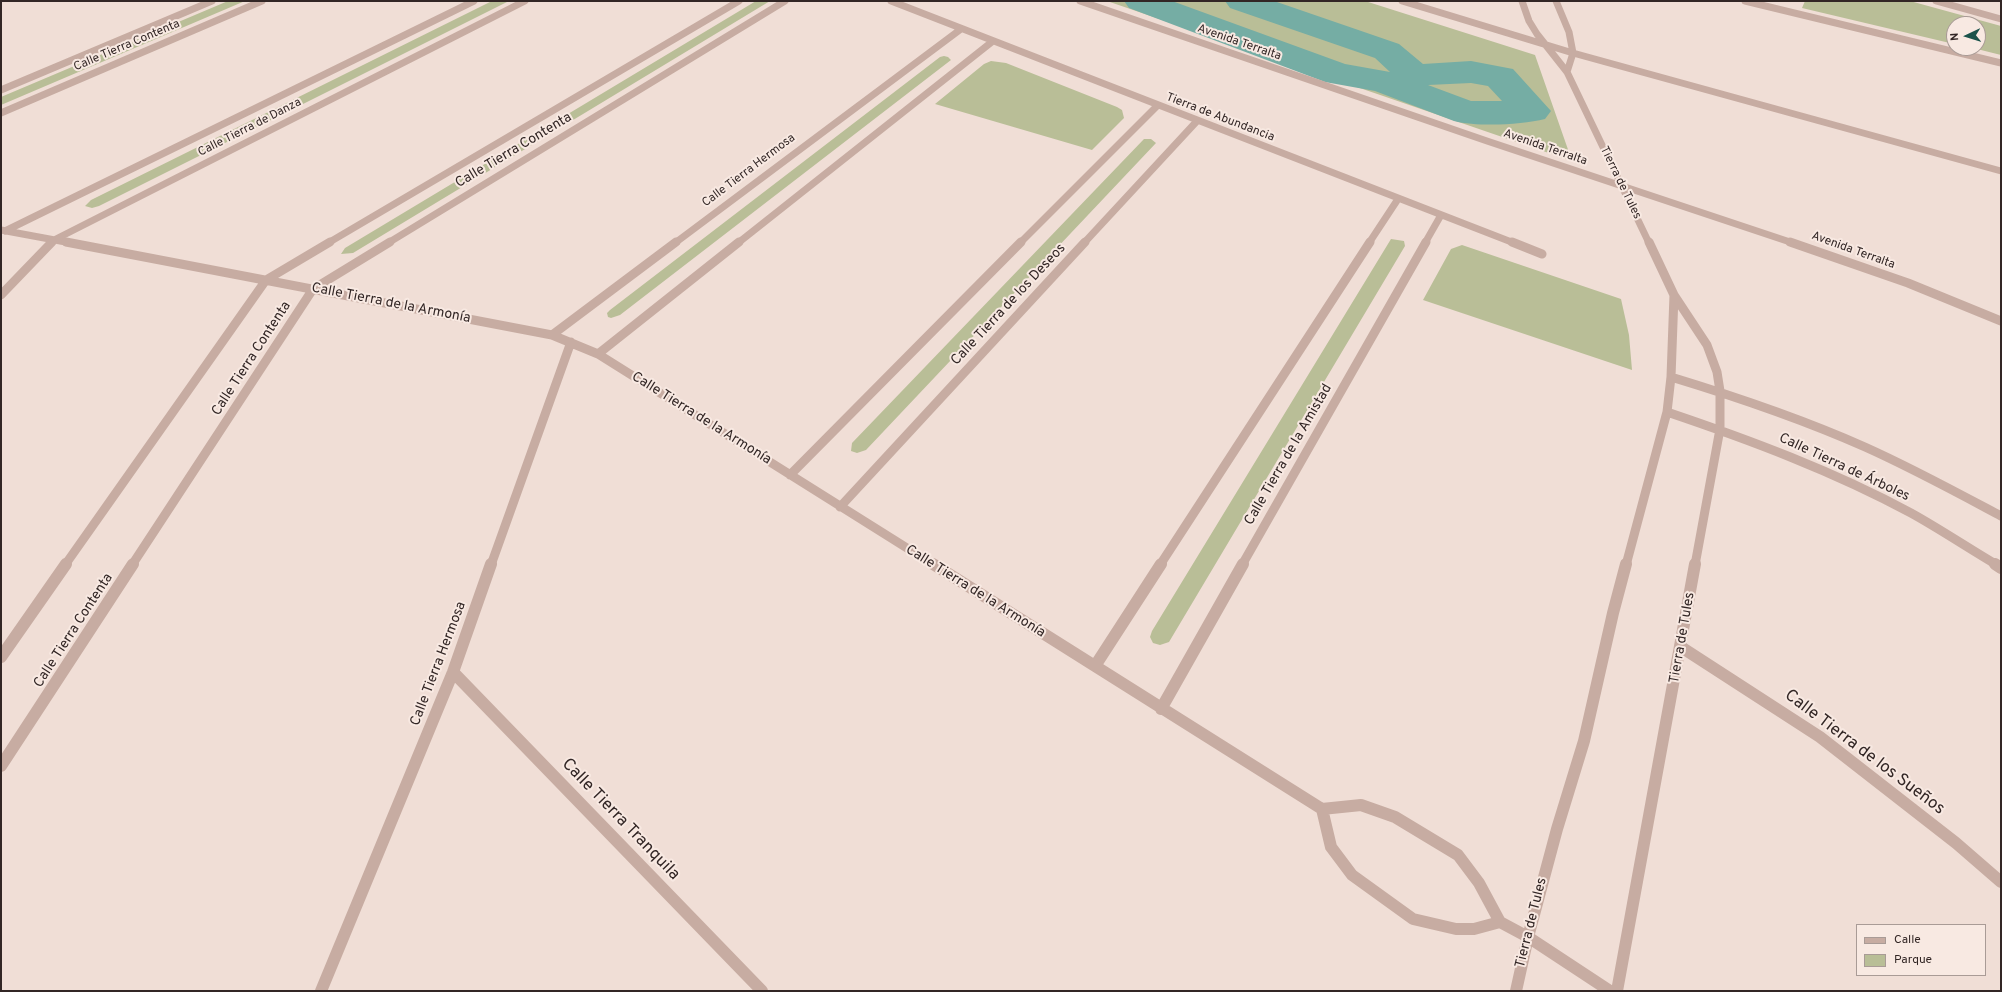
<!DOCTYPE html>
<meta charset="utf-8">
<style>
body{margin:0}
#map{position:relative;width:2002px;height:992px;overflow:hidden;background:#f0ded6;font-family:Overpass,sans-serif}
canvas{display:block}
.frame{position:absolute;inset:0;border:2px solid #322625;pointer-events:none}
.legend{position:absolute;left:1856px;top:924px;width:130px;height:52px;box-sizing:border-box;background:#f8e9e2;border:1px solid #a99b96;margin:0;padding:5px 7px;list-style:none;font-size:12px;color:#322625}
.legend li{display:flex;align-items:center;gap:8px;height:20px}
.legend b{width:20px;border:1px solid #a99b96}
.north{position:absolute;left:1946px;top:16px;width:40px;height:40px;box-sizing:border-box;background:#f8e9e2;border:1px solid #a99b96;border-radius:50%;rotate:266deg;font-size:11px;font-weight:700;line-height:16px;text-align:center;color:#322625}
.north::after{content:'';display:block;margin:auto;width:14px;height:18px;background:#1b534b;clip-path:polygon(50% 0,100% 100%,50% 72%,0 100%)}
</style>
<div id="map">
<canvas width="2002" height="992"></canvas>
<div class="frame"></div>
<ul class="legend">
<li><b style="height:5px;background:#c7aca2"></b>Calle</li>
<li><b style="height:11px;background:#b9be97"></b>Parque</li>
</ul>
<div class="north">N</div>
</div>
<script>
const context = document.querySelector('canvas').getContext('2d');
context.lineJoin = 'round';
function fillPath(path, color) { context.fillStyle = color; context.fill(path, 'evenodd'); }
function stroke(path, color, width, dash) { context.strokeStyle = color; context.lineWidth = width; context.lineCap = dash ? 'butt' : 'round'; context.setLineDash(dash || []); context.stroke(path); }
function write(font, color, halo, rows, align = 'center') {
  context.font = font + ' Overpass,sans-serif'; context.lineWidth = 4; context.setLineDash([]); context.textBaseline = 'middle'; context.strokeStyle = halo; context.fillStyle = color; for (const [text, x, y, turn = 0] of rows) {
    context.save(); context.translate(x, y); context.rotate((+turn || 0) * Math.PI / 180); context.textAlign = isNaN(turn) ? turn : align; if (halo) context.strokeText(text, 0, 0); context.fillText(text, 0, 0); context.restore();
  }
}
fillPath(new Path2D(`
 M228,1H245L1,105V97Z
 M492,1H509L99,206L92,208L85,206L91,200Z
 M756,1H770L353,253L341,254L345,248Z
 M1107,1H1365L1535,55L1572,161Z
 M1805,1H1910L2001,26V55L1973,48H1978V24H1954V44L1802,8Z
 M944,56L948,57L951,60L620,315L611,318L608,317L607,313L610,310L940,57Z
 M991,61L1006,63L1117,107L1122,110L1124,118L1092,150L935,104L984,64Z
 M1144,139H1151L1156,143L866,450L857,453L851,451L852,443Z
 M1391,239L1404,241L1405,246L1169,642L1160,645L1153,643L1150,637L1152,631Z
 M1462,245L1621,299L1629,335L1632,370L1423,300L1451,249Z`), '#b9be97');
fillPath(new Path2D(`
 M1124,1H1172L1345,64L1390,72L1375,58L1230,8L1225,1H1274L1399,44L1423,64L1471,61L1513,69L1551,111L1545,119C1521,125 1478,127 1454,121L1375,91L1325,82L1129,8ZM1471,83L1488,86L1502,101H1471L1428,85Z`), '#75ada4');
stroke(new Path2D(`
 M891,1L1514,243
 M1080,1L1487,141L1793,243
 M1402,1L1573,53L2001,171
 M1522,1L1529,21L1537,34L1567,72L1649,243
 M1556,1L1569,32L1573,53L1567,72
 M1745,1L2001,63
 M1936,1L2001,19
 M1,90L212,1
 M1,113L262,1
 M1,230L71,243
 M5,231L474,1
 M51,243L54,240L525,1
 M328,243L739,1
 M388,243L785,1
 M675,243L961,29
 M738,243L993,41
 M1020,243L1158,105
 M1084,243L1197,121
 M1369,243L1398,199
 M1425,243L1441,215`), '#c7aca2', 7);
stroke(new Path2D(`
 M66,242L552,335L598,354L934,565
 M1512,242L1542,254
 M1649,242L1674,295L1707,345L1717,372L1720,391V429L1695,565
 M1790,242L1908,283L2001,321
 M1,295L52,242
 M552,335L676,242
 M598,354L739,242
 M1671,377C1737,397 1802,419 1865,447C1912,468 1956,492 2001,516
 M1667,412C1750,440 1833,471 1911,513C1940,529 1968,548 1997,565
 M790,475L1021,242
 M840,507L1085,242
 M65,565L266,280L330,242
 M132,565L313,289L390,242
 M491,565L571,342
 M1160,565L1370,242
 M1242,565L1426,242
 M1626,565L1667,412L1671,377L1674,295`), '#c7aca2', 9);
stroke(new Path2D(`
 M933,564L1322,809L1361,805L1395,817L1458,855L1479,883L1500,922L1528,937L1610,991
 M1995,564L2001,568
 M1681,647L1820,737L1956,843L2001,882
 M1,657L66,564
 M1095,666L1161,564
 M453,672L762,991
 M1161,709L1243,564
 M1,766L133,564
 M1322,809L1331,847L1352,875L1413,919L1456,929H1474L1500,922
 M321,991L453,672L491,564
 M1516,991L1528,937L1557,829L1584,741L1613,613L1626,564
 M1617,991L1695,564`), '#c7aca2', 12);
write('12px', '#322625', '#f8e9e2', [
 ["Avenida Terralta",1239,43,19],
 ["Calle Tierra Contenta",127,46,-23],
 ["Tierra de Abundancia",1220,118,21],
 ["Calle Tierra de Danza",250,128,-27],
 ["Avenida Terralta",1545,148,19],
 ["Calle Tierra Hermosa",749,171,-37],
 ["Tierra de Tules",1620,183,64],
 ["Avenida Terralta",1853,251,20]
]);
write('14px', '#322625', '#f8e9e2', [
 ["Calle Tierra Contenta",514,151,-31],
 ["Calle Tierra de la Armonía",391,304,11],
 ["Calle Tierra de los Deseos",1009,305,-47],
 ["Calle Tierra Contenta",252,359,-57],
 ["Calle Tierra de la Armonía",701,419,32],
 ["Calle Tierra de la Amistad",1289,455,-60],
 ["Calle Tierra de Árboles",1844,468,25],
 ["Calle Tierra de la Armonía",975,592,32],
 ["Calle Tierra Contenta",74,631,-57],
 ["Tierra de Tules",1683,638,-80],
 ["Calle Tierra Hermosa",439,664,-69],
 ["Tierra de Tules",1532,923,-76]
]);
write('17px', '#322625', '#f8e9e2', [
 ["Calle Tierra de los Sueños",1864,753,37],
 ["Calle Tierra Tranquila",620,820,46]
]);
</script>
